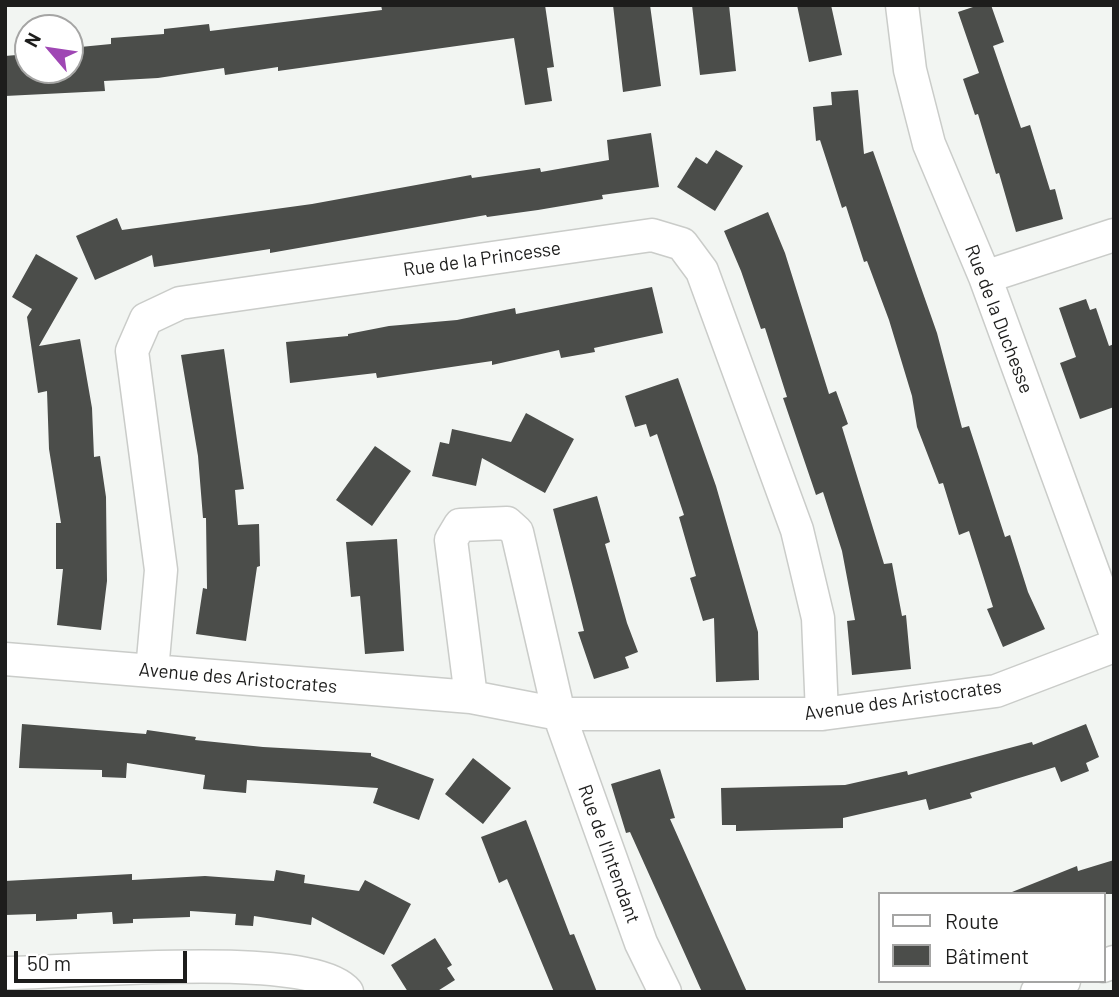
<!DOCTYPE html>
<meta charset="utf-8">
<style>
body{margin:0}
#map{position:relative;width:1119px;height:997px;overflow:hidden;background:#f2f5f2;font-family:Barlow,sans-serif}
canvas{display:block}
.frame{position:absolute;inset:0;border:7px solid #1d1d1c;pointer-events:none}
.legend{position:absolute;left:878px;top:892px;width:228px;height:91px;box-sizing:border-box;background:#fff;border:2px solid #a5a5a4;margin:0;padding:9px 12px;list-style:none;font-size:21px;color:#1d1d1c}
.legend li{display:flex;align-items:center;gap:14px;height:35px}
.legend b{width:35px;border:2px solid #a5a5a4}
.north{position:absolute;left:14px;top:14px;width:70px;height:70px;box-sizing:border-box;background:#fff;border:2px solid #a5a5a4;border-radius:50%;rotate:299deg;font-size:19px;font-weight:700;line-height:28px;text-align:center;color:#1d1d1c}
.north::after{content:'';display:block;margin:auto;width:24px;height:32px;background:#9f47b4;clip-path:polygon(50% 0,100% 100%,50% 72%,0 100%)}
.scale{position:absolute;left:14px;top:951px;width:173px;height:32px;box-sizing:border-box;border:4px solid #1d1d1c;border-top:0;padding-left:9px;font-size:21px;line-height:24px;white-space:nowrap;color:#1d1d1c;-webkit-text-stroke:5px #fff;paint-order:stroke}
</style>
<div id="map">
<canvas width="1119" height="997"></canvas>
<div class="frame"></div>
<ul class="legend">
<li><b style="height:9px;background:#fff"></b>Route</li>
<li><b style="height:19px;background:#4b4d4a"></b>Bâtiment</li>
</ul>
<div class="north">N</div>
<div class="scale">50 m</div>
</div>
<script>
const context = document.querySelector('canvas').getContext('2d');
context.lineJoin = 'round';
function fillPath(path, color) { context.fillStyle = color; context.fill(path, 'evenodd'); }
function stroke(path, color, width, dash) { context.strokeStyle = color; context.lineWidth = width; context.lineCap = dash ? 'butt' : 'round'; context.setLineDash(dash || []); context.stroke(path); }
function write(font, color, halo, rows, align = 'center') {
  context.font = font + ' Barlow,sans-serif'; context.lineWidth = 7; context.setLineDash([]); context.textBaseline = 'middle'; context.strokeStyle = halo; context.fillStyle = color; for (const [text, x, y, turn = 0] of rows) {
    context.save(); context.translate(x, y); context.rotate((+turn || 0) * Math.PI / 180); context.textAlign = isNaN(turn) ? turn : align; if (halo) context.strokeText(text, 0, 0); context.fillText(text, 0, 0); context.restore();
  }
}
fillPath(new Path2D(`
 M381,5H545L554,67L547,68L552,101L525,105L514,38L278,71V67L225,75L224,68L158,78L104,81L105,91L5,96V56L28,54V70H70V48L111,44V38L164,34V29L209,24L210,31L382,10Z
 M613,5H650L661,86L623,92Z
 M692,5H729L736,71L700,75Z
 M797,5H831L842,55L809,62Z
 M979,5H991L1004,42L993,46L1021,128L1030,125L1050,190L1055,189L1063,219L1016,232L999,173L996,174L978,114L975,115L963,79L979,73L958,12Z
 M858,90L864,154L873,151L937,333L962,428L969,426L1005,537L1010,535L1028,592L1045,629L1003,647L987,609L993,607L969,531L959,535L943,483L939,484L917,427L912,396L889,320L867,261L864,262L846,206L842,208L820,140L816,141L813,107L832,105L831,92Z
 M651,133L659,187L602,195L603,199L538,210L487,217L486,215L270,253V249L154,267L152,255L95,280L76,236L117,218L122,230L312,204L471,175L472,178L540,168L541,172L609,160L607,140Z
 M716,150L743,166L715,211L677,187L696,157L707,164Z
 M768,212L785,253L829,394L836,391L848,424L842,427L884,564L892,563L902,616L906,615L911,669L852,675L847,621L855,620L842,551L823,492L816,495L783,398L787,397L765,328L761,329L741,271L724,231Z
 M36,254L78,278L39,346L80,339L92,408L94,457L100,456L106,497L107,581L101,630L57,625L63,569H56V523H61L49,449L47,391L38,393L27,317L32,309L12,297Z
 M652,287L663,333L594,348L595,352L561,358L559,350L492,365V361L377,378L376,373L290,383L286,342L348,336V334L389,326L457,320L515,308L516,314Z
 M1086,299L1090,310L1096,308L1109,346L1114,344V407L1080,419L1060,363L1076,357L1059,308Z
 M224,349L244,489L235,490L238,525L259,524L260,566L257,567L246,641L196,634L203,588L207,589L206,518H203L198,456L181,355Z
 M678,378L716,486L758,632L759,680L716,682L714,618L703,621L690,578L696,576L679,517L684,515L657,434L650,437L646,424L635,427L625,396Z
 M526,413L574,439L545,493L482,458L476,486L432,476L440,442L449,444L452,429L511,442Z
 M375,446L411,471L372,526L336,500Z
 M597,496L610,542L605,544L627,623L638,652L625,657L629,668L594,679L578,632L584,631L553,509Z
 M397,539L404,651L365,654L360,596L351,597L346,542Z
 M22,724L146,734L147,730L196,737L195,740L263,747L371,753V756L434,779L419,820L373,803L378,788L247,780L246,793L203,789L205,775L127,763L126,778L102,777V770L19,768Z
 M1086,724L1099,757L1086,763L1089,771L1061,782L1055,767L970,793L972,798L929,810L926,799L843,818V828L736,831V825H722L721,788L845,785L907,771L908,775L1032,742L1033,745Z
 M473,758L511,788L483,824L445,794Z
 M660,769L675,818L670,819L747,992H702L630,832L626,833L611,784Z
 M526,820L570,935L574,934L597,992H554L507,879L499,883L481,837Z
 M1114,860V894H1007L1077,866L1078,871Z
 M276,870L305,875L304,883L359,891L365,880L411,904L384,955L312,917L311,925L254,916L253,926L235,925L236,914L190,911V917L133,919V923L113,924L112,912L77,914V919L36,921V914L5,915V881L132,874V880L205,876L274,881Z
 M435,938L452,965L447,968L455,980L436,992H408L391,965Z`), '#4b4d4a');
const minor = new Path2D(`
 M902,5L910,70L929,144L985,277L1114,629
 M985,277L1114,235
 M5,659L471,697L559,714H822L996,691L1114,646
 M152,671L161,570L132,351L146,319L180,303L652,235L682,244L702,271L797,530L818,618L822,714
 M471,697L451,540L460,525L507,523L517,532L559,714L641,943L665,992
 M1103,966L1114,962
 M5,973C66,973 312,949 347,992
 M1037,992L1064,981`);
stroke(minor, '#caccc9', 35);
stroke(minor, '#fff', 32);
write('19px', '#1d1d1c', '#fff', [
 ["Rue de la Princesse",482,259,-8],
 ["Rue de la Duchesse",999,319,69],
 ["Avenue des Aristocrates",238,678,5],
 ["Avenue des Aristocrates",903,700,-8],
 ["Rue de l'Intendant",609,854,70]
]);
</script>
